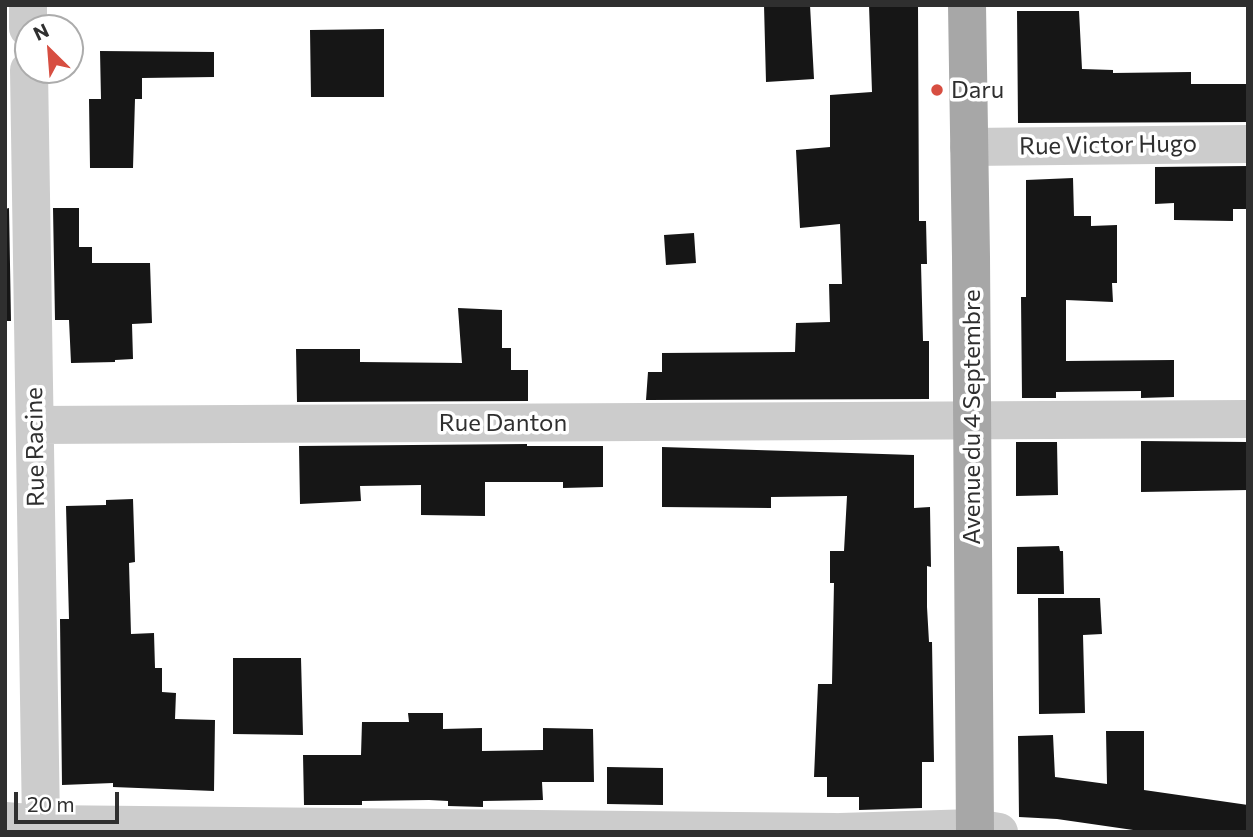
<!DOCTYPE html>
<style>
body{margin:0}
#map{position:relative;width:1253px;height:837px;overflow:hidden;background:#fff;font-family:Commissioner,sans-serif}
canvas{display:block}
.frame{position:absolute;inset:0;border:7px solid #2f2f2f;pointer-events:none}
.north{position:absolute;left:14px;top:14px;width:70px;height:70px;box-sizing:border-box;background:#fff;border:2px solid #acacac;border-radius:50%;rotate:335deg;font-size:19px;font-weight:700;line-height:28px;text-align:center;color:#2f2f2f}
.north::after{content:'';display:block;margin:auto;width:24px;height:32px;background:#d74e41;clip-path:polygon(50% 0,100% 100%,50% 72%,0 100%)}
.scale{position:absolute;left:14px;top:792px;width:105px;height:32px;box-sizing:border-box;border:4px solid #2f2f2f;border-top:0;padding-left:9px;font-size:21px;line-height:24px;white-space:nowrap;color:#2f2f2f;-webkit-text-stroke:5px #fff;paint-order:stroke}
</style>
<div id="map">
<canvas width="1253" height="837"></canvas>
<div class="frame"></div>
<div class="north">N</div>
<div class="scale">20 m</div>
</div>
<script>
const context = document.querySelector('canvas').getContext('2d');
context.lineJoin = 'round';
function fillPath(path, color) { context.fillStyle = color; context.fill(path, 'evenodd'); }
function stroke(path, color, width, dash) { context.strokeStyle = color; context.lineWidth = width; context.lineCap = dash ? 'butt' : 'round'; context.setLineDash(dash || []); context.stroke(path); }
function write(font, color, halo, rows, align = 'center') {
  context.font = font + ' Commissioner,sans-serif'; context.lineWidth = 7; context.setLineDash([]); context.textBaseline = 'middle'; context.strokeStyle = halo; context.fillStyle = color; for (const [text, x, y, turn = 0] of rows) {
    context.save(); context.translate(x, y); context.rotate((+turn || 0) * Math.PI / 180); context.textAlign = isNaN(turn) ? turn : align; if (halo) context.strokeText(text, 0, 0); context.fillText(text, 0, 0); context.restore();
  }
}
fillPath(new Path2D(`
 M764,5H810L814,79L766,82Z
 M869,5H918L919,221H926L927,264H921L923,341H929V399L646,400L648,372H662V353L795,352L796,323L830,322L829,284H842L840,224L800,228L796,150L830,147V95L872,92Z
 M1017,11H1079L1082,69L1113,70V73L1191,72V84H1248V122L1018,123Z
 M384,29V97H311L310,30Z
 M100,51L214,52V77L142,78V99H135L133,168H90L89,99H101Z
 M1248,166V209H1233V221L1174,220V203L1155,204V167Z
 M1073,178L1074,216H1091V226L1117,225V283H1112L1113,302L1066,300V361L1174,360V397L1141,398V391L1056,392V398H1022L1021,297H1026V180Z
 M9,208L11,321H5V209Z
 M53,208H79V247H92V263H150L152,323L132,324L133,359L115,360V362L71,363L69,320H55Z
 M694,233L696,263L666,265L664,235Z
 M458,308L502,310V348H511V370H528V401L297,402L296,349H360V362L462,363Z
 M1141,441L1248,442V490L1141,492Z
 M1016,442H1057L1058,495L1016,496Z
 M527,444V446H603V487L563,488V482H485V516L421,515V485L360,486L361,501L300,504L299,446Z
 M662,447L914,455V508L930,507L931,567L927,566V607L929,642H932L934,762H922V808L859,810V797H827V777H814L818,684H832L834,583H830V551H844L847,496L771,497V508L662,507Z
 M133,499L135,562L129,563L131,634L154,633L155,668H162V692L176,693L175,719L215,720L214,791L113,787V783L62,785L60,619H69L66,506L106,505V500Z
 M1059,546L1060,551H1063L1064,594H1017V547Z
 M1038,598H1100L1102,634L1083,635L1085,713L1039,714Z
 M233,658H301L303,735L233,734Z
 M408,713H443V729L482,728V751L543,750V728L593,729L594,782H542L543,800L483,801V807L448,806V801L429,800L362,801V805H304L303,755H361L362,722H409Z
 M1106,731H1144V790L1248,805V832H1147L1057,819L1019,817L1018,736L1053,735L1055,777L1107,784Z
 M607,767L663,768V805L607,804Z`), '#161616');
stroke(new Path2D(`
 M28,5V28
 M29,70L41,824
 M969,147L1248,144
 M35,425L1248,419
 M5,821L41,824L835,832
 M840,832L975,828L999,832`), '#ccc', 38);
stroke(new Path2D(`
 M967,5L971,257L975,832`), '#a7a7a7', 38);
for (const [x, y, r, color] of [
 [937,90,7,"#d74e41"]
]) { const dot = new Path2D(); dot.arc(x, y, r, 0, 2 * Math.PI); context.fillStyle = color; context.fill(dot); stroke(dot, '#fff', 2.5); }
write('24px', '#2f2f2f', '#fff', [
 ["Daru",951,90]
], 'left');
write('24px', '#2f2f2f', '#fff', [
 ["Rue Victor Hugo",1108,145,-1],
 ["Avenue du 4 Septembre",972,417,-90],
 ["Rue Danton",503,423],
 ["Rue Racine",35,447,-91]
]);
</script>
